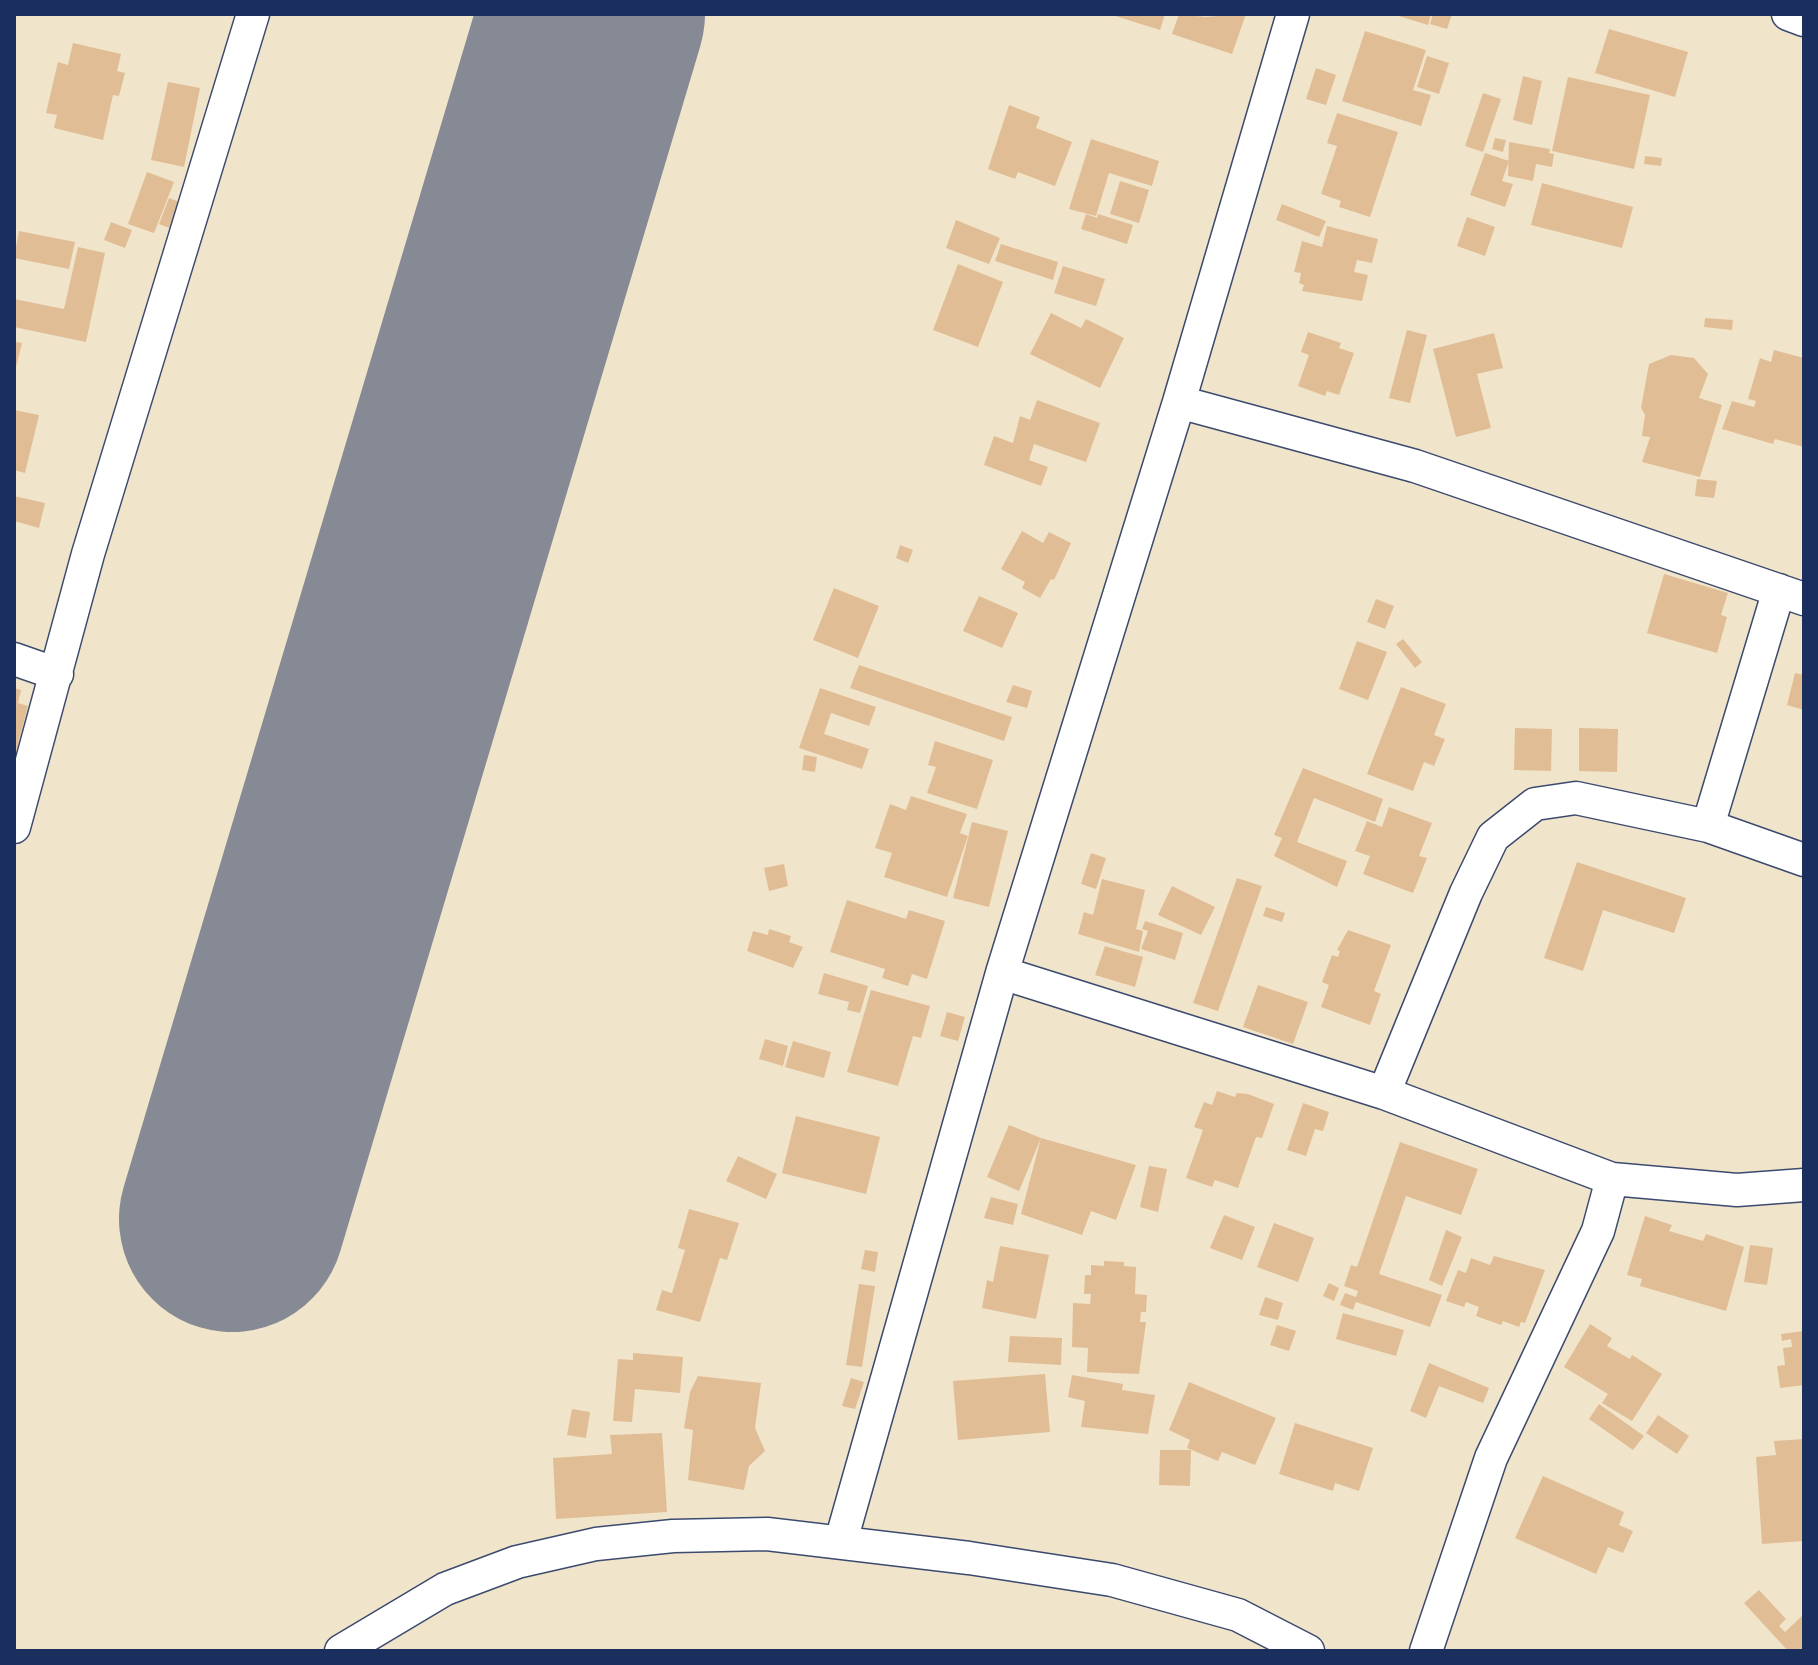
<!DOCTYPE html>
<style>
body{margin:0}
#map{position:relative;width:1818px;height:1665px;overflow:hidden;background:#f0e5ca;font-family:"Libre Caslon Text",serif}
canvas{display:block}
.frame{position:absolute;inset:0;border:16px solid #1b2f5e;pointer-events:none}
</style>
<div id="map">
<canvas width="1818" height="1665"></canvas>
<div class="frame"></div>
</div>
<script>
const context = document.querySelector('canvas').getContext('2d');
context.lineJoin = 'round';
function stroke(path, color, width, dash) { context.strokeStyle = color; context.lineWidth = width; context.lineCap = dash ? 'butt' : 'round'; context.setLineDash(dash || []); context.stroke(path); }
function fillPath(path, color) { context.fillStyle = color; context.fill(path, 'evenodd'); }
stroke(new Path2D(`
 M232,1219L592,14`), '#868a94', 226);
fillPath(new Path2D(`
 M1109,14H1165L1160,30Z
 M1179,14L1205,17L1246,14L1232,54L1172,34Z
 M1392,14H1431L1428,25Z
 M1433,14H1452L1447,29L1430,24Z
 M1609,29L1688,52L1675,97L1595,73Z
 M1365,31L1426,50L1413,90L1431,95L1421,126L1342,101Z
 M73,43L121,54L117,71L125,73L119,96L113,95L103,140L54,128L57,115L46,113L58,62L68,65Z
 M1427,56L1449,63L1439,94L1417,87Z
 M1316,68L1336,75L1326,105L1306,99Z
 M1523,76L1542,81L1532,125L1513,120Z
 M1568,77L1650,95L1634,169L1552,151Z
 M168,82L200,88L184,167L151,160Z
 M1483,93L1501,99L1483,152L1465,146Z
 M1009,105L1040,117L1036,128L1072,142L1055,186L1018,172L1015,179L988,169Z
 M1337,113L1398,132L1370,217L1339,207L1341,201L1321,194L1337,146L1327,143Z
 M1495,138L1506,140L1503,152L1492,149Z
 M1091,139L1159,161L1152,186L1109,173L1096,216L1069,209Z
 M1509,142L1550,149L1549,153L1554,154L1552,167L1536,164L1533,181L1508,176Z
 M1485,153L1509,161L1502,181L1513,184L1505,207L1470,195Z
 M1645,156L1662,158L1661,166L1644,164Z
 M147,172L174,182L154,233L128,224Z
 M1120,181L1149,190L1139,223L1110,214Z
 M1542,183L1633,207L1622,248L1531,225Z
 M169,198L182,203L172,229L159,224Z
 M1282,204L1326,221L1319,237L1276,220Z
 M1086,214L1097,218L1098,214L1133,225L1127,244L1081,229Z
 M1467,217L1495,227L1485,256L1457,246Z
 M956,220L1000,238L989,264L946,248Z
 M111,222L132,230L125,248L104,240Z
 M1327,226L1378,239L1372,263L1357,260L1354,272L1368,275L1362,301L1302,291L1304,285L1299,283L1301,273L1294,272L1302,241L1322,247Z
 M19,231L75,242L69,269L14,258Z
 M1001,244L1058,262L1053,280L995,261Z
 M78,247L105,253L86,342L14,327V299L64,309Z
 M958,264L1003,282L978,347L933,330Z
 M1063,266L1105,279L1096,306L1054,293Z
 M1051,313L1081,328L1086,319L1124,338L1100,388L1030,354Z
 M1705,318L1733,320L1732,330L1704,327Z
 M1407,330L1427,335L1410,403L1389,398Z
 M1308,332L1341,343L1339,348L1354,353L1339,395L1327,391L1325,396L1298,386L1309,355L1301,352Z
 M1494,333L1503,368L1477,374L1491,428L1456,437L1433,349Z
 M14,342L22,343L15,371L14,370Z
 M1774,350L1804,358V447L1775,439L1773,444L1722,429L1732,401L1754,407L1756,401L1748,399L1760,358L1771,362Z
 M1671,355L1694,358L1708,374L1699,398L1722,405L1700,477L1642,462L1650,437L1642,436L1645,415L1641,408L1649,364Z
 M1037,400L1100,423L1086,462L1034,444L1029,460L1048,467L1041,486L984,465L994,436L1013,443L1020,416L1030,420Z
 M14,410L39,415L25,473L14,470Z
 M1697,479L1717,481L1714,498L1695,496Z
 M14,496L45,503L39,528L14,521Z
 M1022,531L1043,543L1049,532L1071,543L1054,580L1051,579L1040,598L1022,588L1025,582L1001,569Z
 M900,545L913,550L908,563L896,558Z
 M1664,574L1728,593L1721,615L1727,617L1717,653L1647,633Z
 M834,588L879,606L858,658L813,640Z
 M979,596L1018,613L1002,648L963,631Z
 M1376,599L1394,606L1385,629L1367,622Z
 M1403,639L1422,662L1415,668L1396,644Z
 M1357,641L1387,652L1368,700L1339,689Z
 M859,665L1012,717L1004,741L850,688Z
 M1795,673L1804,675V710L1787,705Z
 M1013,685L1032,691L1027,708L1006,702Z
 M1401,687L1446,704L1434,735L1445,739L1434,766L1424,762L1413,791L1367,774Z
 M14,688L21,690L18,703L28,706L15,755Z
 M820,688L876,707L869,726L831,713L824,734L869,749L862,769L799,748Z
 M1515,728L1552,729L1551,771L1514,770Z
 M1579,728L1618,729L1617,772L1579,771Z
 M935,741L993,760L977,809L927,793L936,767L928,765Z
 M804,755L817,757L815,772L802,770Z
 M1303,768L1383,799L1375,822L1314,798L1297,842L1347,861L1337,887L1274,856L1282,838L1274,835Z
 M911,796L967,814L960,833L968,836L947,897L884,877L892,853L875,848L890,804L906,810Z
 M1389,807L1432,823L1419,856L1427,858L1413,893L1363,874L1370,856L1355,851L1367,821L1382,827Z
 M972,822L1008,831L989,907L953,898Z
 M1091,853L1106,858L1096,889L1081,884Z
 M1577,862L1686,898L1674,933L1603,910L1583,971L1544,958Z
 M784,864L788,886L769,891L764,868Z
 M1237,878L1262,886L1218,1011L1193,1003Z
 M1102,879L1145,890L1136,929L1143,931L1139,952L1078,934L1084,912L1093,915Z
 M1172,886L1215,907L1201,935L1158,915Z
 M847,900L906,919L909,910L945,921L927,979L912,974L908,986L882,978L885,969L830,952Z
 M1266,907L1285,913L1282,922L1263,916Z
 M1145,921L1183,933L1175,960L1141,949L1148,931L1142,929Z
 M769,929L791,936L789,942L803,947L793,968L747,951L753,931L768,935Z
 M1348,930L1391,945L1374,991L1381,994L1370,1025L1321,1007L1329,985L1322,982L1332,955L1338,957L1340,951L1337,950Z
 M1105,946L1143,957L1135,987L1095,975Z
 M824,973L868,986L860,1013L847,1010L849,1002L818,994Z
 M1258,985L1308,1002L1293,1044L1243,1027Z
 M871,990L930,1006L921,1038L913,1036L898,1086L847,1072Z
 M947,1012L965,1017L958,1041L940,1036Z
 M765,1039L788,1046L783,1066L759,1059Z
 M793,1041L831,1052L824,1078L785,1067Z
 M1217,1091L1235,1097L1237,1093L1248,1094L1274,1104L1262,1138L1256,1137L1238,1188L1215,1180L1212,1187L1186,1178L1203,1130L1194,1127L1204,1102L1212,1105Z
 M1303,1103L1329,1112L1323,1131L1315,1129L1306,1156L1287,1150Z
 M796,1116L880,1137L866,1194L782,1173Z
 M1009,1125L1041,1138L1019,1191L987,1177Z
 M1041,1138L1136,1165L1116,1220L1091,1211L1082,1235L1021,1214Z
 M1400,1142L1478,1169L1461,1215L1406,1196L1379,1274L1442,1295L1430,1327L1356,1302L1353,1310L1340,1305L1345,1293L1356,1297L1358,1291L1344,1286L1351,1265L1357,1267Z
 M738,1156L777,1174L766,1199L726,1181Z
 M1149,1166L1167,1169L1158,1212L1140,1207Z
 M991,1197L1018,1204L1013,1225L984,1218Z
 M689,1209L739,1223L727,1260L720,1258L700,1322L656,1310L662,1290L672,1293L685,1250L678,1248Z
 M1224,1215L1255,1227L1242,1260L1210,1248Z
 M1645,1216L1672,1225L1669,1231L1703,1241L1706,1234L1744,1247L1726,1311L1640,1286L1642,1279L1627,1275Z
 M1274,1223L1314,1238L1298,1282L1257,1267Z
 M1446,1230L1462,1237L1442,1286L1429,1280Z
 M1750,1245L1773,1248L1767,1285L1744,1282Z
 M1000,1246L1049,1255L1036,1319L982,1308L987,1280L993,1282Z
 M865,1250L878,1252L875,1272L861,1269Z
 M1494,1256L1545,1270L1525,1323L1521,1322L1519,1327L1503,1321L1501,1325L1476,1316L1479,1307L1466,1302L1464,1307L1446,1301L1458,1270L1466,1273L1471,1258L1490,1265Z
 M1104,1261L1124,1262V1266L1136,1267L1135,1294L1147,1295L1146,1312H1141L1140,1322H1146L1139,1374L1087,1372L1088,1348L1072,1347L1073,1303L1090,1304L1091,1294H1084L1085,1275H1091V1265L1104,1266Z
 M1329,1283L1339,1288L1334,1301L1323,1296Z
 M859,1284L875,1286L862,1367L846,1365Z
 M1265,1297L1283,1303L1278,1320L1259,1315Z
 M1343,1313L1404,1330L1396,1356L1336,1339Z
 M1590,1324L1612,1338L1607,1346L1630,1359L1632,1355L1662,1374L1632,1421L1602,1403L1608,1394L1564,1367Z
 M1277,1325L1296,1331L1289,1351L1270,1345Z
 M1804,1331V1385L1780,1388L1777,1366L1785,1365L1783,1348L1792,1347L1791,1339L1782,1341L1781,1334Z
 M1010,1336L1062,1338L1061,1365L1008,1362Z
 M633,1353L683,1357L680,1393L635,1389L632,1422L613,1421L618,1359L633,1360Z
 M1429,1363L1489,1388L1483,1403L1439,1386L1426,1418L1410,1411Z
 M1045,1374L1050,1432L958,1440L953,1381Z
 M1072,1375L1123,1384L1122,1390L1155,1395L1148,1434L1081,1427L1085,1401L1068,1397Z
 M698,1376L761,1383L755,1428L765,1451L749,1466L744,1490L688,1480L693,1430L684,1428L690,1392Z
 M851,1378L864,1382L855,1409L842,1406Z
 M1189,1382L1276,1418L1255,1465L1222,1452L1218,1461L1187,1448L1190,1440L1169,1430Z
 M1599,1404L1644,1436L1633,1450L1589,1419Z
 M572,1409L590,1412L586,1438L567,1435Z
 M1658,1415L1689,1436L1677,1454L1646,1433Z
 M1295,1423L1373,1448L1359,1491L1335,1483L1333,1491L1279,1474Z
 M662,1433L667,1512L556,1519L553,1458L612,1454L610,1435Z
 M1804,1439V1541L1762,1544L1756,1457L1776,1455L1774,1441Z
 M1160,1450H1191L1190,1486L1159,1485Z
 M1543,1476L1624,1512L1619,1525L1633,1531L1623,1553L1608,1547L1596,1574L1515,1538Z
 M1759,1590L1786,1619L1779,1626L1785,1632L1804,1614V1651H1788L1744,1603Z`), '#e1bd96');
const minor = new Path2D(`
 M1788,14L1804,20
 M1179,402L1415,466L1804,599
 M14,659L57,674
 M1708,826L1779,590
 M14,827L88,554L253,14
 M1002,973L1384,1093L1612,1179L1737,1190L1804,1185
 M1384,1093L1466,893L1493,837L1535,804L1576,798L1708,826L1804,860
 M841,1541L1002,973L1179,402L1293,14
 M341,1651L445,1589L517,1562L596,1544L673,1536L767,1534L969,1558L1112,1580L1238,1615L1308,1651
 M1426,1651L1491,1458L1598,1231L1612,1179`);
stroke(minor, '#3b4a6e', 35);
stroke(minor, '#fff', 32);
</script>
